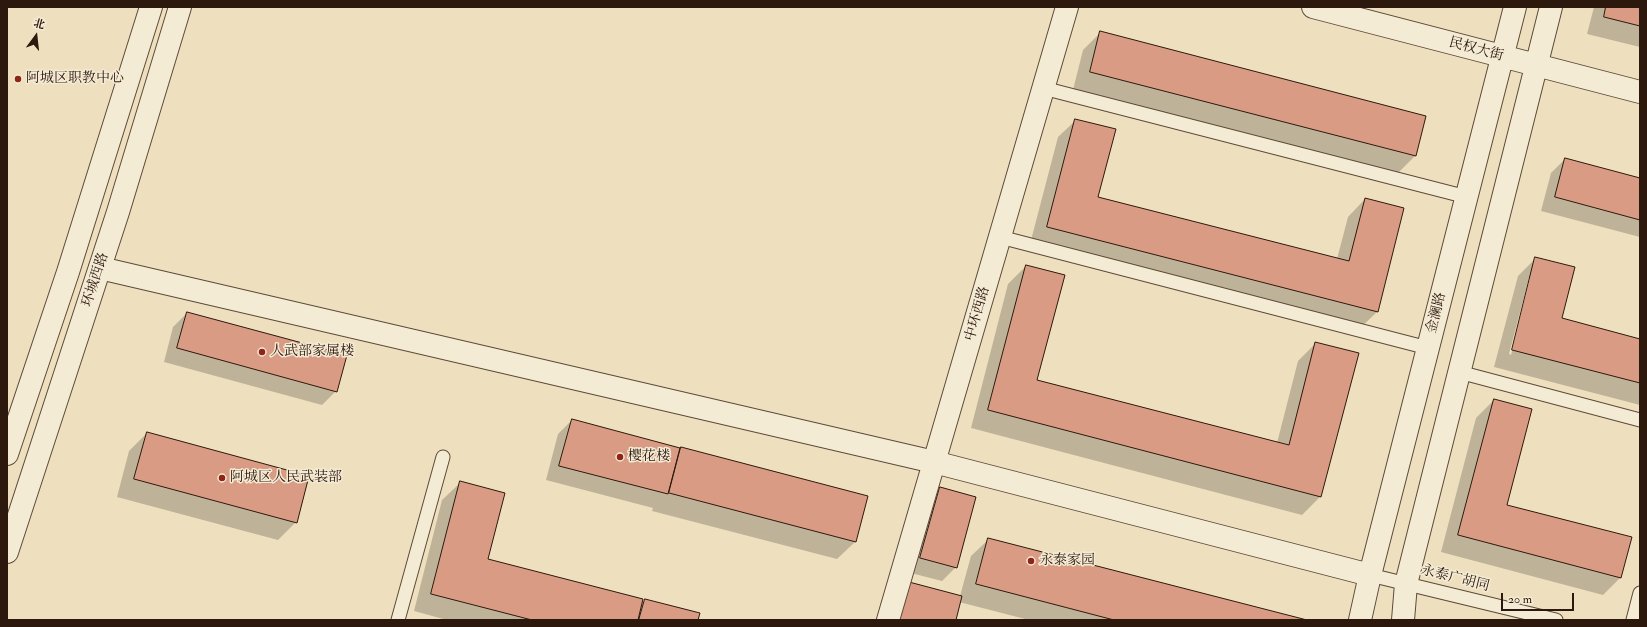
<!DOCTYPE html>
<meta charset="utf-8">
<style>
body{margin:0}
#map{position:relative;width:1647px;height:627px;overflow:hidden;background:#eee0be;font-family:"IM FELL Double Pica","Noto Serif SC",serif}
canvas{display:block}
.frame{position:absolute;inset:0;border:8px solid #2d180d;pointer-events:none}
.north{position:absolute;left:16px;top:16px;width:40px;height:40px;-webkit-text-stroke:3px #f4ebd5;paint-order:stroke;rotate:15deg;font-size:11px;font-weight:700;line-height:16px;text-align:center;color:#2d180d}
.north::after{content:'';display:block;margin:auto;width:14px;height:18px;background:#2d180d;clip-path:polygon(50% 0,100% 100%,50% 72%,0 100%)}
.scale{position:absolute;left:1501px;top:593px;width:73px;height:18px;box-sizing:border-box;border:2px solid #2d180d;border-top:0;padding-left:5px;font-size:12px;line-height:14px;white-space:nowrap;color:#2d180d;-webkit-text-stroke:3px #f4ebd5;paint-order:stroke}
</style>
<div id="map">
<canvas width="1647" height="627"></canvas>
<div class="frame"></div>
<div class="north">北</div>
<div class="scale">20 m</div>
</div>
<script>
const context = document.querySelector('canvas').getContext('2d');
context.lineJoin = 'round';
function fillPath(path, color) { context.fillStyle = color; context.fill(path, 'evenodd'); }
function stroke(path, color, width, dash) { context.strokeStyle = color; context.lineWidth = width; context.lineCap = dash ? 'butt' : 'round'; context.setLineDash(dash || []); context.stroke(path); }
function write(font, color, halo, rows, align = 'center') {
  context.font = font + ' "IM FELL Double Pica","Noto Serif SC",serif'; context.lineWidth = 3; context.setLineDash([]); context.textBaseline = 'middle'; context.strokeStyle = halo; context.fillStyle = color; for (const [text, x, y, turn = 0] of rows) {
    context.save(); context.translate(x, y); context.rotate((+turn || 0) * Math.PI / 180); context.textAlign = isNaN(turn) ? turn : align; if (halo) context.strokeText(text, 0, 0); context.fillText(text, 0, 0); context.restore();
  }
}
fillPath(new Path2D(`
 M1594,7H1640V47L1587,34Z
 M1101,32L1425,116L1415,156L1397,174L1073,90L1083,50Z
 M1076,120L1097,197L1337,259L1348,217L1365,199L1377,312L1359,329L1030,244L1058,137Z
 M1565,159L1640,179V237L1541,211L1551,173Z
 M1536,258L1560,319L1640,340V405L1494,367L1518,276ZM1529,278H1531L1511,355L1509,354Z
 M1026,266L1036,380L1277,443L1298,361L1316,343L1357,354L1320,497L1302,515L971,428L1008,284Z
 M187,313L336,391L322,405L164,362L173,327Z
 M1494,400L1506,505L1621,577L1603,595L1441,552L1476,418Z
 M572,420L678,452L681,448L855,542L837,559L652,511L653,508L546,480L558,434Z
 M147,433L296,522L278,540L117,497L129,451Z
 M460,483L486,560L641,604L645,600L697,620H447L414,611L442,500Z
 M940,488L956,567L942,581L907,572L926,502Z
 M989,539L1303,620H1029L959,602L955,620L960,596L971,556Z`), '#0003');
const building = new Path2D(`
 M1606,7H1640V26L1604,17Z
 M1100,31L1426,116L1416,156L1090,72Z
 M1075,119L1116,129L1098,197L1349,261L1365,198L1404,208L1378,312L1047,227Z
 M1565,158L1640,178V220L1555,197Z
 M1535,257L1575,267L1562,318L1640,339V383L1512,350Z
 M1026,265L1065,275L1037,380L1289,445L1315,342L1359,353L1321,497L988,410Z
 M187,312L347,355L337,392L177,348Z
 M1494,399L1532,409L1507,505L1632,537L1621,578L1458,535Z
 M572,419L680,448L668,494L559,466Z
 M147,432L309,476L297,523L134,479Z
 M681,447L868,496L856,542L669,493Z
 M460,481L505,493L488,559L643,599L638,620H532L431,594Z
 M940,487L976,497L957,568L920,558Z
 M988,538L1307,620H1114L976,584Z
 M909,582L962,596L956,620H899Z
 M645,599L700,613L698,620H639Z`);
fillPath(building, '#d99b84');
stroke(building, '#2d180d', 1);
const service = new Path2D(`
 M1043,88L1467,197
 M1000,237L1428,348
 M1459,372L1640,420
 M1370,575L1556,620
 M398,620L443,457
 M1633,620L1640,593`);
const minor = new Path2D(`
 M100,268L934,462L1370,575
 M888,620L1067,7`);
const tertiary = new Path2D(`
 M1313,7L1640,92
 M7,454L68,272L151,7
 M7,552L118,212L180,7
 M1360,620L1370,575L1515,7
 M1403,620L1406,584L1551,7`);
stroke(service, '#5d4a39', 15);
stroke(minor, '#5d4a39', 24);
stroke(tertiary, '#5d4a39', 24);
stroke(service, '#f4ebd5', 13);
stroke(minor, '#f4ebd5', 22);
stroke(tertiary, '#f4ebd5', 22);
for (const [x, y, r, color] of [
 [18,79,4,"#8f2418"],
 [262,352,4,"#8f2418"],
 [620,457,4,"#8f2418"],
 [222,478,4,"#8f2418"],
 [1031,561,4,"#8f2418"]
]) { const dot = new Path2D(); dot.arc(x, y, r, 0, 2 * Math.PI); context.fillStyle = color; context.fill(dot); stroke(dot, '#f4ebd5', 1.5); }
write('14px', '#2d180d', '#f4ebd5', [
 ["民权大街",1476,50,15],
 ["环城西路",96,280,-72],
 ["金澜路",1437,313,-76],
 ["中环西路",978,314,-74],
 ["永泰广胡同",1455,579,14]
]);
write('14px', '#2d180d', '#f4ebd5', [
 ["阿城区职教中心",26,79],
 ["人武部家属楼",270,352],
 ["樱花楼",628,457],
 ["阿城区人民武装部",230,478],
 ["永泰家园",1039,561]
], 'left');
</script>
